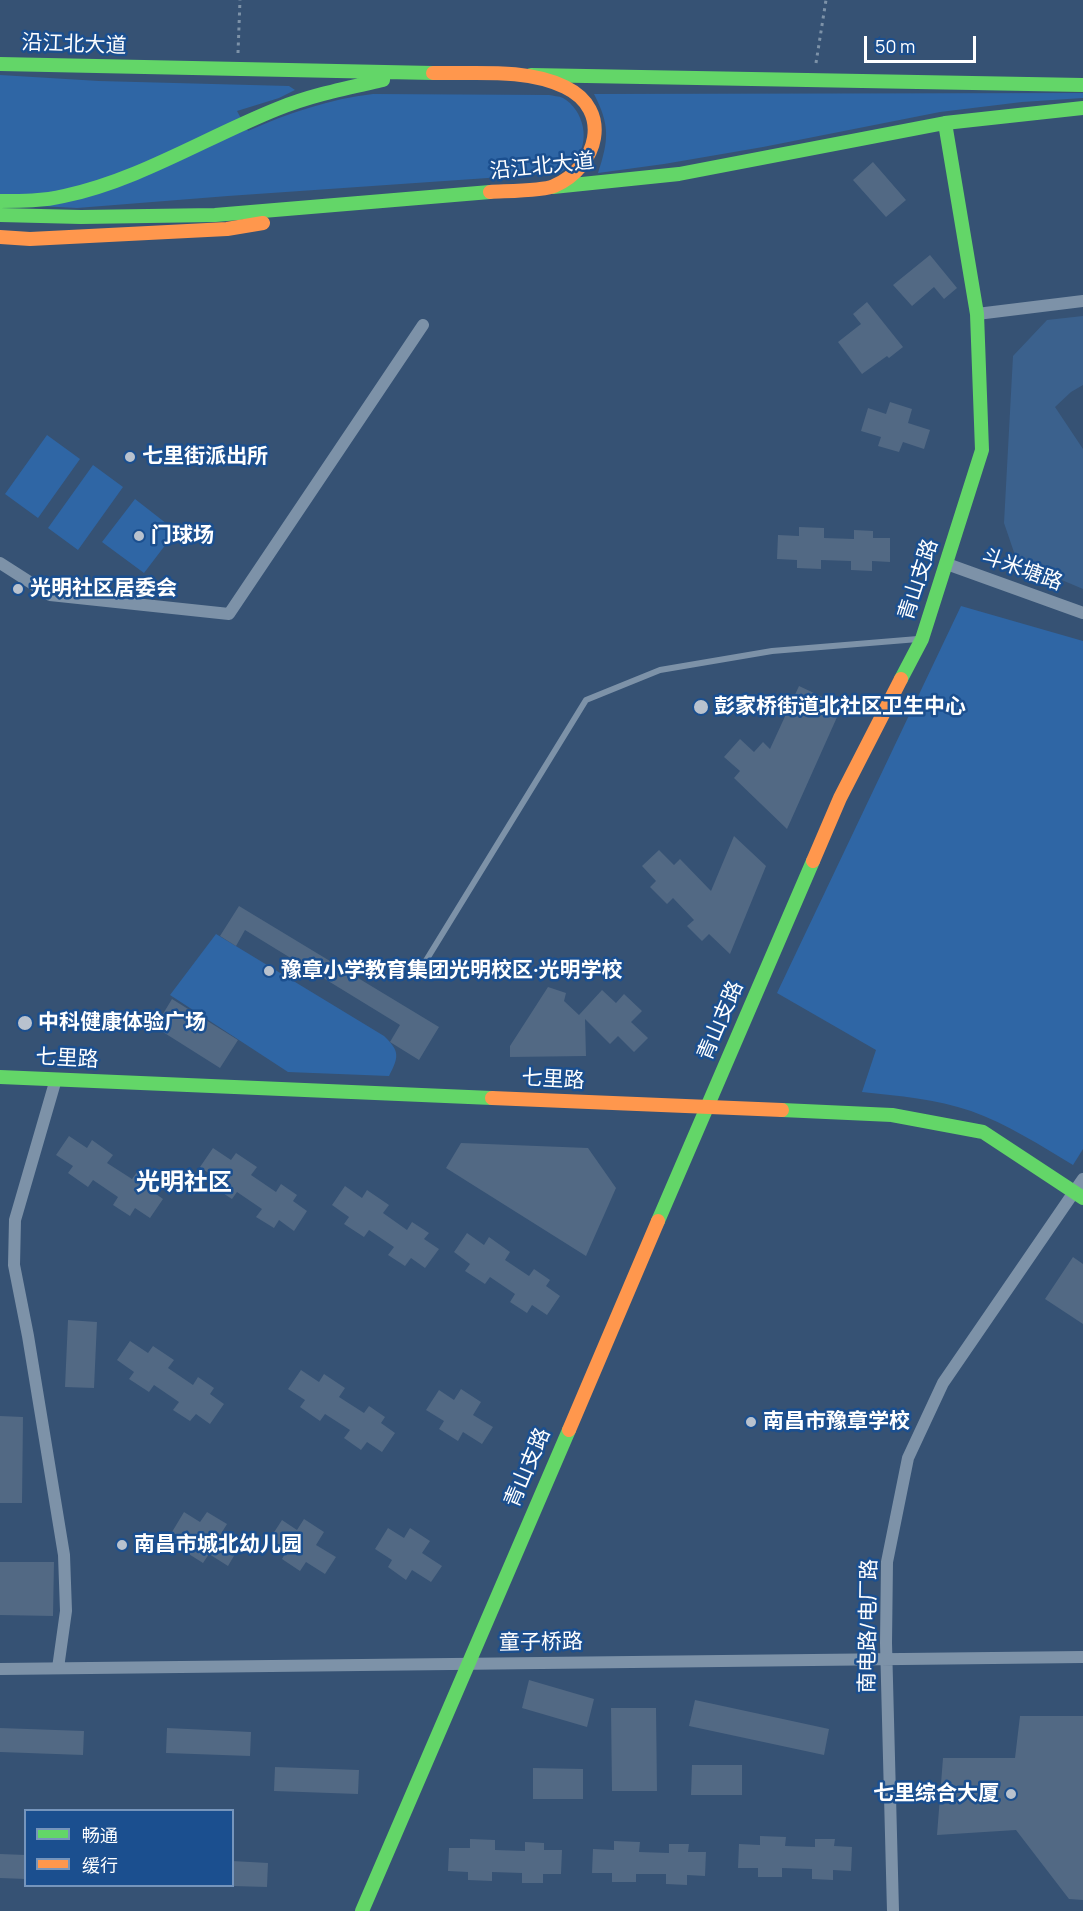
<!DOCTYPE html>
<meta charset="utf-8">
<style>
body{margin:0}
#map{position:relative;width:1083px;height:1911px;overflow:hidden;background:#365274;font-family:Manrope,"Noto Sans SC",sans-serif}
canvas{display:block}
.legend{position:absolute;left:24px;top:1809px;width:210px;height:78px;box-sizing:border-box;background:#1b4f8f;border:2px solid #7695bc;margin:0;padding:8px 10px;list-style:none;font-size:18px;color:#fff}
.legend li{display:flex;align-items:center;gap:12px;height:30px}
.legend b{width:30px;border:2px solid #7695bc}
.scale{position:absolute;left:864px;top:36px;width:112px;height:27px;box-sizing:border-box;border:3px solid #fff;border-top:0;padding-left:8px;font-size:18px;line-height:21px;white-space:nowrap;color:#fff;-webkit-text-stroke:4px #1b4f8f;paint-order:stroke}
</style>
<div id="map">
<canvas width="1083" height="1911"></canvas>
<ul class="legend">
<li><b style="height:8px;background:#63d668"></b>畅通</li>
<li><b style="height:8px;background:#ff974d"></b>缓行</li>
</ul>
<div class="scale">50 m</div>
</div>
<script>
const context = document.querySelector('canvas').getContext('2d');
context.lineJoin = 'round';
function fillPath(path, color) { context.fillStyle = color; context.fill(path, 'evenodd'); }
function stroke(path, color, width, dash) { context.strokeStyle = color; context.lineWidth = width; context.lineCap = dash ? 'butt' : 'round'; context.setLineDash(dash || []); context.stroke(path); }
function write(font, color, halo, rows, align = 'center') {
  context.font = font + ' Manrope,"Noto Sans SC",sans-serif'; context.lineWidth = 5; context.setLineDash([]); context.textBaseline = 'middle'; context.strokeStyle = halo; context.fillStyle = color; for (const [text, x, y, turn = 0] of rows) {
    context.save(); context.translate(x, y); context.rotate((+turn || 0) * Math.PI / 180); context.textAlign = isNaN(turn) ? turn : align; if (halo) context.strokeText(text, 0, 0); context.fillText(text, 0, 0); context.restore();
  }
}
fillPath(new Path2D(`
 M0,75L99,81L289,86L295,90L279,98L237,111L248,131C288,113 330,99 373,94L549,95C553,96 559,96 563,98C584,110 591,142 575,160C571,165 565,169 560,173L228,196L77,208L0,204Z
 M1083,93V98L1022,102L940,112L763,147L664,164L598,173C609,140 610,125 594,94Z
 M47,435L80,459L38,518L5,494Z
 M93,465L123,487L78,550L48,528Z
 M135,499L176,531L144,573L102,542Z
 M961,606L1083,641V1149L1073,1165C1040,1145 1007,1124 971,1111C936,1099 899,1096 862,1092L876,1050L777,993Z
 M216,934L384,1036C400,1051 399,1057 389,1076L288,1072L170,995Z`), '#2f66a5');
fillPath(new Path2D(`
 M1083,316V385L1071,392L1055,407L1083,449V589L1017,561L1004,523L1013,356L1047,320Z`), '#3b618d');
fillPath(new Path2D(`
 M873,162L906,200L886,217L853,180Z
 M930,255L957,288L944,299L934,287L912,306L893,285Z
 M867,302L903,347L889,358L887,356L862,374L838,342L861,324L853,314Z
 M890,402L912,409L908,423L930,430L924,449L903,442L899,452L878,446L881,437L861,431L868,408L886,414Z
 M799,527L824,528V538L854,539V530L873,531V538H890V562L872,561V571L851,570V561L821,560V569L797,568V560L777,559L778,535L799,536Z
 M799,686L842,706L787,829L734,778L740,771L724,757L740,739L754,752L763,742L770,749Z
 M734,836L766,866L730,954L709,934L702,941L687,926L694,920L673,898L667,904L650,887L656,881L642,866L659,850L674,865L680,859L711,891Z
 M239,906L439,1027L419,1060L390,1042L400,1025L245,930L236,946L220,936Z
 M548,987L566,993L564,1001L579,1015L602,990L616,1003L624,994L642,1011L631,1022L648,1038L634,1052L618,1036L610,1044L585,1019L586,1056L510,1057V1046Z
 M172,999L238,1040L220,1068L155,1027Z
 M69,1136L87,1148L92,1140L113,1155L107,1163L132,1179L137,1172L153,1183L149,1189L163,1199L150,1218L135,1208L130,1216L113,1205L118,1197L93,1180L88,1187L68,1173L73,1166L56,1155Z
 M461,1143L588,1148L616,1188L586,1256L446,1168Z
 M213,1148L231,1160L236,1153L257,1167L251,1175L276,1192L281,1184L297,1195L293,1201L307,1211L294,1231L279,1220L274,1228L256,1217L262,1209L237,1192L232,1199L212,1186L217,1179L200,1167Z
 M345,1186L362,1198L367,1190L389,1205L383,1213L407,1230L412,1222L429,1233L424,1239L439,1249L425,1268L411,1258L405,1266L388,1255L394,1247L369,1230L364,1237L344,1224L349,1217L332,1205Z
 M467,1233L484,1245L489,1237L510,1252L505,1260L529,1276L534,1269L550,1280L546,1286L560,1296L547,1315L532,1305L527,1313L510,1302L515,1294L490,1277L485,1284L465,1271L470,1264L454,1252Z
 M1073,1257L1083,1264V1324L1045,1299Z
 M68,1320L97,1322L94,1388L65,1387Z
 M130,1341L148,1353L153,1346L174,1360L168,1368L193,1385L198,1377L214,1388L210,1394L224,1404L210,1424L196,1414L190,1421L173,1410L179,1402L154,1385L149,1392L129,1379L134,1372L117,1360Z
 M301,1370L319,1382L324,1374L345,1388L339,1397L364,1413L369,1406L385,1417L381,1423L395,1433L382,1452L367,1442L361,1450L344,1438L350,1430L325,1414L320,1421L300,1407L305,1400L288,1389Z
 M461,1389L481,1402L473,1415L493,1427L482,1444L463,1432L458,1441L439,1429L444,1421L426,1410L439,1390L454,1400Z
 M0,1416L23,1417L22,1503H0Z
 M184,1512L200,1522L207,1512L227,1524L219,1537L238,1549L228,1566L209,1554L203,1563L184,1551L189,1543L172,1532Z
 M304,1519L324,1532L316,1545L336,1557L325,1574L306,1562L300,1571L282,1559L286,1552L269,1540L282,1520L297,1530Z
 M388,1528L404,1538L410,1528L430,1541L422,1553L442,1566L431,1582L412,1570L406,1580L388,1567L392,1560L375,1549Z
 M0,1562H54L53,1616L0,1615Z
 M529,1680L594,1699L587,1727L522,1708Z
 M695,1700L829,1729L824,1755L689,1726Z
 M611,1708H656L657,1791H612Z
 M1020,1716H1083V1900L1069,1899L1016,1830L937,1835L943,1758H1015Z
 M0,1728L84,1731L83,1755L0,1752Z
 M167,1728L251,1732L250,1756L166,1753Z
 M692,1765H742V1795H691Z
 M275,1767L359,1770L358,1794L274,1791Z
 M533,1768L583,1769V1799H533Z
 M760,1836L786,1837L785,1846L815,1847V1839H835L834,1846L852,1847L851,1871L833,1870V1880L812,1879V1869L782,1868V1877H758V1868H738L739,1844L760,1845Z
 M470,1839L495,1840V1850L525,1851V1842L544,1843V1850H562L561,1874H543V1883H522V1873L492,1872V1881L468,1880V1872L448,1871L449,1848H470Z
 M614,1841L640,1842L639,1852L669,1853V1844H689L688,1852H706L705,1876L687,1875V1885L666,1884V1874H636V1882H612V1873H592L593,1849L614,1850Z
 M0,1854L26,1855V1879L0,1878Z
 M232,1861L268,1863L267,1887L232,1886Z`), '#526984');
stroke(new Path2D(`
 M238,53L240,0
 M816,63L826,0`), '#7d92a8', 3, [3, 4.5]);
stroke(new Path2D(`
 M422,967L586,700L660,670L772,651L918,639`), '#7d92a8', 6);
stroke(new Path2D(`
 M977,314L1083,301
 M0,563L50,595L229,614L423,325
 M947,564L1083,613
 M56,1079L15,1220L14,1265L28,1336L64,1555L66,1611L58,1668
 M0,1669L1083,1657
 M893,1911L886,1643L887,1562L908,1458L943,1383L1083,1179`), '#7d92a8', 12);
stroke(new Path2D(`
 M0,64L433,73
 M531,75L1083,85
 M553,187L679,174L945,123L1083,108
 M0,201C22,201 43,201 64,196C137,181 207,137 277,109C311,95 347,88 383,80
 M0,215L81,217L215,215L490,192
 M901,679L922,639L982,450L977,314L945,123
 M0,1077L492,1098
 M782,1110L892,1115L983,1132L1083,1198
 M658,1221L813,861
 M362,1911L569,1430`), '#63d668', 14);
stroke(new Path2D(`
 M433,73C475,74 526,68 565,87C613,110 598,167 554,186C544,191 504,191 490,192
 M0,237L30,239L227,229L263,223
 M813,861L840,798L901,679
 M492,1098L782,1110
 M569,1430L658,1221`), '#ff974d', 14);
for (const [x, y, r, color] of [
 [130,457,6,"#b9c2ce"],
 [139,536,6,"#b9c2ce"],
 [18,589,6,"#b9c2ce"],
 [701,707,8,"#b9c2ce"],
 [269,971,6,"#b9c2ce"],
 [25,1023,8,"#b9c2ce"],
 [751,1422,6,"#b9c2ce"],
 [122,1545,6,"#b9c2ce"],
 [1011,1794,6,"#b9c2ce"]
]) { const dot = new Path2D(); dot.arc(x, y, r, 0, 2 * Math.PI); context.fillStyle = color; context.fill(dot); stroke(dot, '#1b4f8f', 2); }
write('21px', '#fff', '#1b4f8f', [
 ["沿江北大道",74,45,2],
 ["沿江北大道",542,167,-6],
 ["斗米塘路",1022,570,20],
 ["青山支路",919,580,-72],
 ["青山支路",721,1021,-67],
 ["七里路",67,1059,3],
 ["七里路",553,1080,3],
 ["青山支路",528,1468,-67],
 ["南电路/电厂路",869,1626,-89],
 ["童子桥路",541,1643,-1]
]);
write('bold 21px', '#fff', '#1b4f8f', [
 ["七里街派出所",142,457],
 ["门球场",151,536],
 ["光明社区居委会",30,589],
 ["彭家桥街道北社区卫生中心",714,707],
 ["豫章小学教育集团光明校区·光明学校",281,971],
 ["中科健康体验广场",38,1023],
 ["南昌市豫章学校",763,1422],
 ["南昌市城北幼儿园",134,1545],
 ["七里综合大厦",999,1794,"right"]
], 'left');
write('bold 24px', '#fff', '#1b4f8f', [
 ["光明社区",184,1183]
]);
</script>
